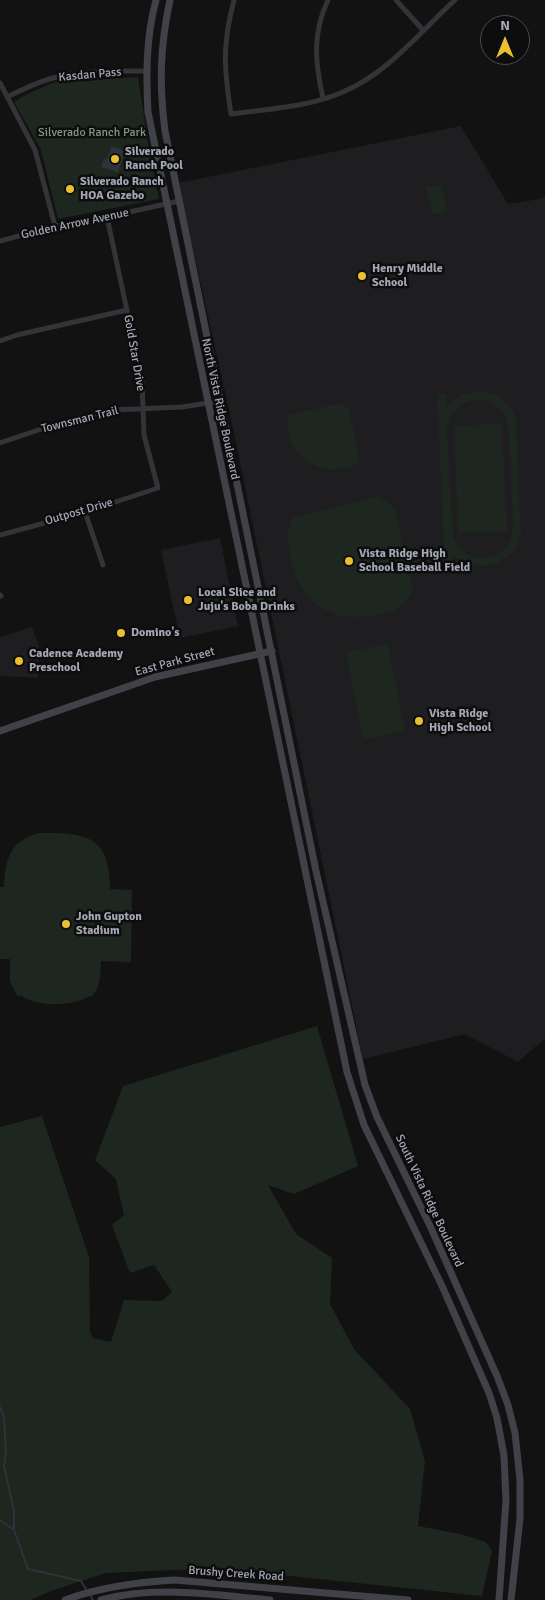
<!DOCTYPE html>
<style>
body{margin:0}
#map{position:relative;width:545px;height:1600px;overflow:hidden;background:#121213;font-family:Signika,sans-serif}
canvas{display:block}
.north{position:absolute;left:480px;top:15px;width:50px;height:50px;box-sizing:border-box;background:#0d0d0e;border:1px solid #494b50;border-radius:50%;rotate:0deg;font-size:14px;font-weight:700;line-height:20px;text-align:center;color:#a4a7b4}
.north::after{content:'';display:block;margin:auto;width:18px;height:22px;background:#ecbf31;clip-path:polygon(50% 0,100% 100%,50% 72%,0 100%)}
</style>
<div id="map">
<canvas width="545" height="1600"></canvas>
<div class="north">N</div>
</div>
<script>
const context = document.querySelector('canvas').getContext('2d');
context.lineJoin = 'round';
function fillPath(path, color) { context.fillStyle = color; context.fill(path, 'evenodd'); }
function stroke(path, color, width, dash) { context.strokeStyle = color; context.lineWidth = width; context.lineCap = dash ? 'butt' : 'round'; context.setLineDash(dash || []); context.stroke(path); }
function write(font, color, halo, rows, align = 'center') {
  context.font = font + ' Signika,sans-serif'; context.lineWidth = 5; context.setLineDash([]); context.textBaseline = 'middle'; context.strokeStyle = halo; context.fillStyle = color; for (const [text, x, y, turn = 0] of rows) {
    context.save(); context.translate(x, y); context.rotate((+turn || 0) * Math.PI / 180); context.textAlign = isNaN(turn) ? turn : align; if (halo) context.strokeText(text, 0, 0); context.fillText(text, 0, 0); context.restore();
  }
}
fillPath(new Path2D(`
 M461,126L508,204L540,199L545,196V1038L518,1062L465,1034L363,1059L229,409L178,183Z
 M220,538L238,626L180,638L161,550Z
 M32,627L39,646L38,678L0,676V637Z`), '#1e1e20');
fillPath(new Path2D(`
 M138,77L148,143L159,199L58,219L41,150L14,102L29,93L55,82Z
 M441,184L447,211L432,214L426,187Z
 M478,391C497,392 510,402 516,419L521,536C512,567 477,575 453,554V566H445L437,394H446L447,406L462,394ZM478,399C493,401 503,408 508,422L513,525C513,562 465,571 453,536L447,430C448,412 461,401 478,399Z
 M341,403L349,409L360,463C353,465 346,469 337,469C317,471 297,458 290,439C288,431 288,423 288,415Z
 M502,423L507,531L458,533L454,426Z
 M378,497L395,508L413,591C400,611 393,613 369,616C359,617 348,618 338,615C328,612 315,604 308,597C296,584 286,549 288,531C289,527 292,521 294,517Z
 M388,644L405,731L363,739L346,652Z
 M40,833C86,833 110,835 110,889L132,890L131,962L101,961C100,975 101,987 91,997L89,996C74,1007 35,1007 20,995L18,997L10,981V959H0V887H4C5,859 10,840 40,833Z
 M317,1026L358,1166L294,1194L268,1185L296,1234L332,1258L330,1304L354,1349L410,1409L425,1461L418,1526L460,1534L486,1542L492,1551L482,1596L252,1572L198,1569L106,1573L48,1592L31,1600H0V1127L42,1116L89,1257L90,1332L93,1338L111,1342L124,1300L162,1301L172,1292L154,1265L130,1273L112,1225L124,1215L116,1179L95,1160L123,1086Z`), '#1e2620');
fillPath(new Path2D(`
 M112,146L125,151L118,172L101,167L104,159H107Z`), '#2c333b');
stroke(new Path2D(`
 M0,1407L4,1417L6,1452L4,1466L14,1511V1530L28,1569L81,1581L87,1591
 M0,1520L14,1530
 M90,1595L93,1600`), '#2c333b', 2);
stroke(new Path2D(`
 M234,0C222,45 224,69 231,114C268,109 309,107 343,92C388,73 420,32 455,0
 M396,0L423,30
 M0,83L35,150L55,226
 M7,97C22,90 37,82 53,78C83,70 116,71 146,71
 M323,98C315,63 312,34 328,0
 M0,241L55,226L107,217L179,201
 M0,341L17,335L127,310
 M0,443L56,424L112,410L182,407L221,401
 M85,512L103,565
 M0,535L85,512L158,488L144,435L142,381L107,217
 M0,595L1,596`), '#333338', 5);
stroke(new Path2D(`
 M156,0C146,37 146,74 148,112L347,1072L364,1125L443,1288L489,1393L497,1418L504,1456L506,1500L499,1600
 M170,0C160,47 159,83 165,131L316,871L365,1085L377,1117L431,1228L497,1376L508,1405L515,1433L520,1480V1519L511,1600
 M0,731L155,677L272,651
 M65,1600C100,1587 137,1582 175,1580L408,1600
 M101,1600C156,1585 214,1595 270,1600`), '#414248', 7);
for (const [x, y, r, color] of [
 [115,159,5,"#ecbf31"],
 [70,189,5,"#ecbf31"],
 [362,276,5,"#ecbf31"],
 [349,561,5,"#ecbf31"],
 [188,600,5,"#ecbf31"],
 [121,633,5,"#ecbf31"],
 [19,661,5,"#ecbf31"],
 [419,721,5,"#ecbf31"],
 [66,924,5,"#ecbf31"]
]) { const dot = new Path2D(); dot.arc(x, y, r, 0, 2 * Math.PI); context.fillStyle = color; context.fill(dot); stroke(dot, '#0d0d0e', 2); }
write('12px', '#a4a7b4', '#0d0d0e', [
 ["Kasdan Pass",90,75,-5],
 ["Golden Arrow Avenue",75,224,-12],
 ["Gold Star Drive",134,353,80],
 ["North Vista Ridge Boulevard",220,409,78],
 ["Townsman Trail",80,420,-14],
 ["Outpost Drive",79,512,-16],
 ["East Park Street",175,662,-15],
 ["South Vista Ridge Boulevard",429,1201,65],
 ["Brushy Creek Road",236,1574,4]
]);
write('12px', '#7b9e80', '#0d0d0e', [
 ["Silverado Ranch Park",92,133]
]);
write('bold 12px', '#a4a7b4', '#0d0d0e', [
 ["Silverado",125,152],
 ["Ranch Pool",125,166],
 ["Silverado Ranch",80,182],
 ["HOA Gazebo",80,196],
 ["Henry Middle",372,269],
 ["School",372,283],
 ["Vista Ridge High",359,554],
 ["School Baseball Field",359,568],
 ["Local Slice and",198,593],
 ["Juju's Boba Drinks",198,607],
 ["Domino's",131,633],
 ["Cadence Academy",29,654],
 ["Preschool",29,668],
 ["Vista Ridge",429,714],
 ["High School",429,728],
 ["John Gupton",76,917],
 ["Stadium",76,931]
], 'left');
</script>
